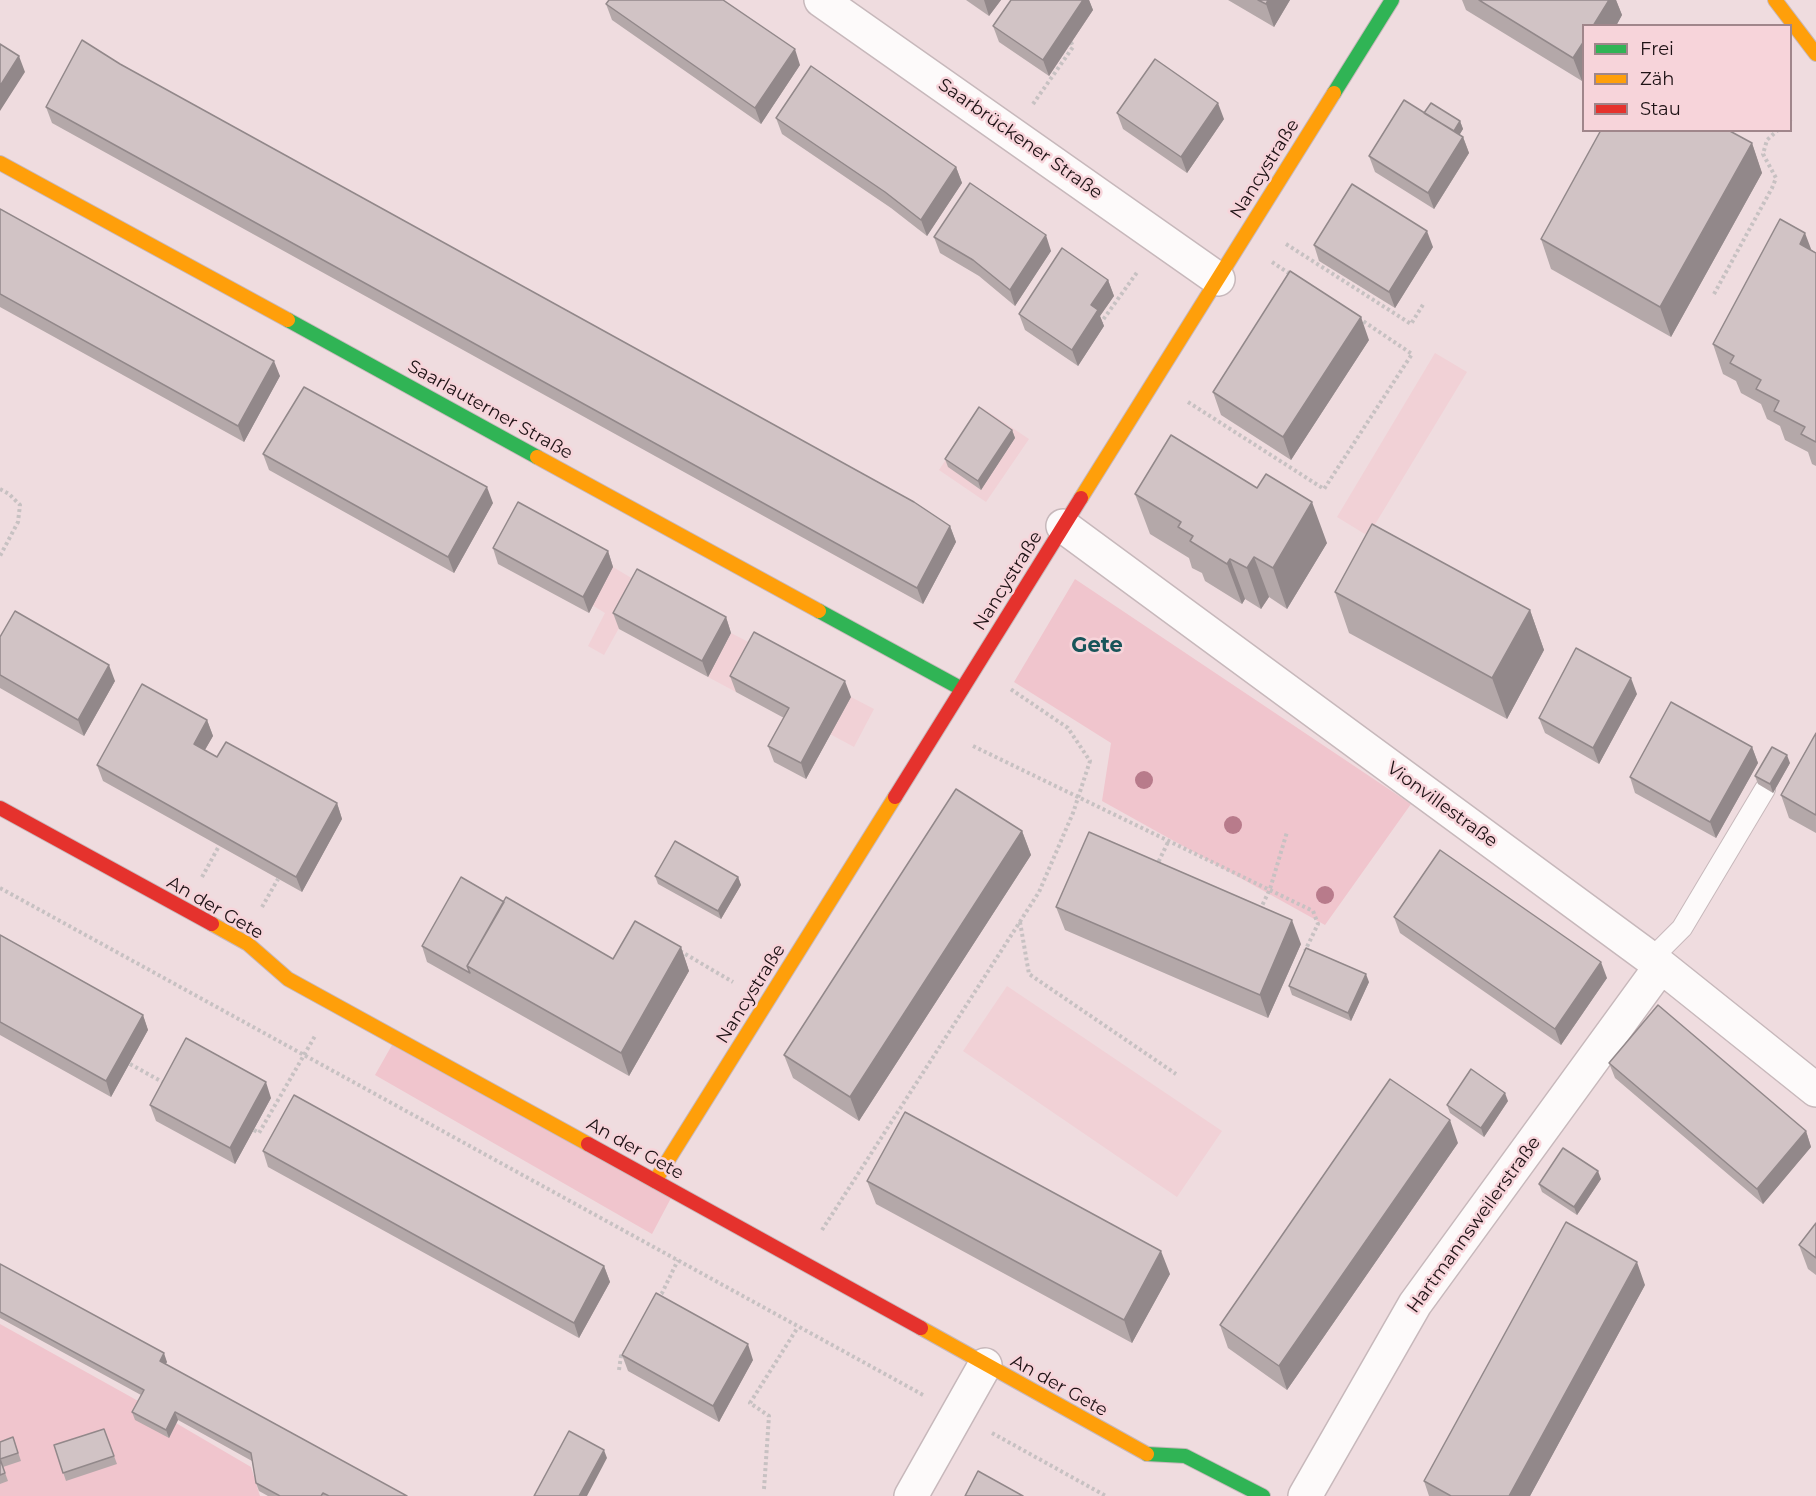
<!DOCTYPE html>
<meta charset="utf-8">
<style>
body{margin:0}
#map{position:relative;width:1816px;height:1496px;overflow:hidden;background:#efdcdf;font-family:Montserrat,sans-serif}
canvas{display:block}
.legend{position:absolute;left:1582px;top:24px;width:210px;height:108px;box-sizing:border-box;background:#f7d4da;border:2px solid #a0868b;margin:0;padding:8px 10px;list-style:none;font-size:18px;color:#1e1215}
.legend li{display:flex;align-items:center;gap:12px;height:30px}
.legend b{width:30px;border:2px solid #a0868b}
</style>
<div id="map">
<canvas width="1816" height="1496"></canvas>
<ul class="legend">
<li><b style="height:8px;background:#30b455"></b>Frei</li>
<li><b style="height:8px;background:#ff9f0a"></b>Zäh</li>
<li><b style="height:8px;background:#e5322d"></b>Stau</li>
</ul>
</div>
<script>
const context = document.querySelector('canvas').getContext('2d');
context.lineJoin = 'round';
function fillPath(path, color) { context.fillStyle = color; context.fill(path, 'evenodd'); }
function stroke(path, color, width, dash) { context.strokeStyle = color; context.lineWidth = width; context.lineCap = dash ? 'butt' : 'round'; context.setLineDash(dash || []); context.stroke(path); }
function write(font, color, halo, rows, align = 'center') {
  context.font = font + ' Montserrat,sans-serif'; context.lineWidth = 5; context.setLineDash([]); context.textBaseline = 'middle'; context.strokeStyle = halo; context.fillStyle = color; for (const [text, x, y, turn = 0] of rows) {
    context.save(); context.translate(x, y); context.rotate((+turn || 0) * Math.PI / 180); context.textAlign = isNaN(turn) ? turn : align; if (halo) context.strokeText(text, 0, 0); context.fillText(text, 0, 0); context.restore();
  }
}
fillPath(new Path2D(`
 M1435,353L1467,372L1368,536L1337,517Z
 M981,407L1029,439L986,502L939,470Z
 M613,567L643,585L604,655L588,646L605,613L592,605Z
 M731,633L760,648L736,692L708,677Z
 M851,697L874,709L854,747L830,734Z
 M1007,986L1222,1131L1177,1197L963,1051Z`), '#f1d1d6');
fillPath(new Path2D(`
 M1075,579L1411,804L1325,925L1102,801L1111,743L1014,682Z
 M392,1045L671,1198L652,1234L375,1075Z
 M0,1324L140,1402L251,1467L260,1496H0Z`), '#f0c5cd');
const lane = new Path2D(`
 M1651,959L1682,928L1765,789`);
const street = new Path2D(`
 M821,0L1218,279
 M1063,526L1661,966L1816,1090
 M911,1496L985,1365
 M1305,1496L1415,1304L1661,966`);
const fast = new Path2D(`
 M1334,93L1392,0
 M288,320L537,457
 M819,611L962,689
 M1147,1454L1185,1456L1263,1496`);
const slow = new Path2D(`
 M1775,0L1816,54
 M0,163L288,320
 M537,457L819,611
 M1081,498L1334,93
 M212,924L248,944L288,979L588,1144
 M655,1181L895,797
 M921,1328L1147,1454`);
const jam = new Path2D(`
 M895,797L1081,498
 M0,808L212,924
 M588,1144L921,1328`);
stroke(lane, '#c7b8bb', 22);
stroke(street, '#c7b8bb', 36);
stroke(fast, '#c7b8bb', 16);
stroke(slow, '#c7b8bb', 16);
stroke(jam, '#c7b8bb', 16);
stroke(new Path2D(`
 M1033,104L1073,47L1071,42
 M1790,120L1791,119
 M1286,244L1411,324L1424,303
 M1272,262L1293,276
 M1714,294L1772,188L1776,178L1763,154L1767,140L1778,130
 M1100,324L1138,271
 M1188,402L1324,489L1412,354L1360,319
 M0,489L9,494L20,505L18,522L0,556
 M973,746L1313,911L1318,924L1305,951
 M1156,867L1169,840
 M202,877L219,846
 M0,888L925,1396
 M262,907L278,879
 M1260,910L1270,889L1287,832
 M1020,922L1029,974L1176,1074
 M680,951L733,982
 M130,1064L166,1084
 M254,1130L259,1133L315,1036
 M822,1230L1039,892L1073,813L1090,761L1068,728L1009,688
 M657,1298L662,1293L678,1260
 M619,1370L621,1356L625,1352
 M992,1433L1106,1496
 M764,1489L769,1416L750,1403L798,1327`), '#c7c1c2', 4, [3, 3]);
stroke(lane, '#fdfafa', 20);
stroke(street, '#fdfafa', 33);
stroke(fast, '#30b455', 14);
stroke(slow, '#ff9f0a', 14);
stroke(jam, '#e5322d', 14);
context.fillStyle = '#b87b8b';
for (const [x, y] of [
 [1144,780],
 [1233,825],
 [1325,895]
]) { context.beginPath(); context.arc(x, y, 9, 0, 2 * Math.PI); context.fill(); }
fillPath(new Path2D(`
 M966,0H1001L989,16Z
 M1011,0H1089L1093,10L1049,76L999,42L993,26Z
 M1228,0H1290L1274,27Z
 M1462,0H1616L1622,15L1616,26H1584V78L1582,81L1466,10Z
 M606,4L800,65L761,124L612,20Z
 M46,107L950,526L956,542L923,604L52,123Z
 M1117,113L1224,119L1187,173L1123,129Z
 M1424,113L1460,121L1463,129L1459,135L1463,137L1469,153L1434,209L1375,172L1369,156Z
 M776,118L956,167L962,183L927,236L891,208L782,134Z
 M1752,143L1762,173L1671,337L1551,269L1541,239Z
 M0,209L280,376L244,442L0,307Z
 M934,237L1051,251L1015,306L979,276L940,253Z
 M1314,245L1433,247L1395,308L1319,261Z
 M1812,250L1816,253V466L1812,464L1808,452L1785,440L1780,426L1767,419L1761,404L1741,393L1736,381L1723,374L1713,344Z
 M1108,280L1114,296L1100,316L1104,326L1078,366L1025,330L1019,314Z
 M1369,340L1291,460L1221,415L1213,392Z
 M1012,430L1015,438L981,490L948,467L945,459Z
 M263,454L493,503L454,573L269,470Z
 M1135,494L1327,543L1287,609L1269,597L1261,609L1245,599L1242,604L1205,581L1202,573L1192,568L1189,558L1150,534Z
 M493,548L608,551L613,567L589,613L498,564Z
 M1335,592L1530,610L1544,650L1507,719L1349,633Z
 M613,613L726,617L731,633L708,677L619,629Z
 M0,637L115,681L84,736L0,688Z
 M730,676L851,697L806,779L774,762L768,746L784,718L736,692Z
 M1637,694L1599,764L1545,733L1539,718Z
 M207,720L213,736L205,750L217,757L337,803L342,819L302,892L103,781L97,765Z
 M1816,733V833L1789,818L1781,795Z
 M1752,747L1758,763L1716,838L1635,793L1630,777Z
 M1790,763L1773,793L1758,784L1755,776Z
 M1022,831L1031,855L859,1121L793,1078L784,1055Z
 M655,876L738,877L741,885L721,919L658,884Z
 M504,902L613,959L681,947L689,971L629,1076L427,962L422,946Z
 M1056,907L1301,944L1268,1018L1065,930Z
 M1394,917L1607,978L1561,1045L1400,933Z
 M0,935L143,1015L148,1030L111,1097L0,1035Z
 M1369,982L1351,1021L1292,995L1289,986Z
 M1609,1063L1806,1131L1811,1147L1763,1204L1615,1078Z
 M271,1098L235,1164L156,1121L150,1105Z
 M1508,1101L1484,1137L1450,1113L1447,1105Z
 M1458,1143L1287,1390L1228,1348L1220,1325Z
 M263,1151L604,1266L610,1282L579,1338L268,1167Z
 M1601,1179L1577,1215L1542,1192L1539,1184Z
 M867,1181L1170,1274L1132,1343L876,1204Z
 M1816,1223V1275L1808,1269L1799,1245Z
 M0,1264L167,1362L165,1364L407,1496H268L259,1491L256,1483L252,1461L178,1420L169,1438L135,1420L132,1412L141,1395L0,1318Z
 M1645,1285L1530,1496H1429L1424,1481Z
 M622,1355L753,1360L719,1422L628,1371Z
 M104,1429L117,1464L66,1481L54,1445Z
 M13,1437L21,1461L3,1467L8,1481L0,1484V1442Z`), '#b4a8a9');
fillPath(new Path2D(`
 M984,0H1001L989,16Z
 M1083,0H1089L1093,10L1049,76L1043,60Z
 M1268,0H1290L1274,27L1266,4Z
 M1609,0H1616L1622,15L1616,26H1593Z
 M1584,41V78L1582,81L1573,58Z
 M795,49L800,65L761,124L755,108Z
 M19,56L25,72L0,111V86Z
 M1218,103L1224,119L1187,173L1181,157Z
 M1460,121L1463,129L1454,144L1451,136Z
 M1463,137L1469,153L1434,209L1428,193Z
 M1752,143L1762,173L1671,337L1660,307Z
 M956,167L962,183L927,236L921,220Z
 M1427,231L1433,247L1395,308L1389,292Z
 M1805,233L1816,262L1800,244Z
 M1046,235L1051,251L1015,306L1010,290Z
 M1108,280L1114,296L1100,316L1104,326L1078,366L1072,350L1091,305Z
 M1361,317L1369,340L1291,460L1283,437Z
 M274,361L280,376L244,442L238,426Z
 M1012,430L1015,438L981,490L978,481Z
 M487,487L493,503L454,573L448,557Z
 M1312,502L1327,543L1287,609L1273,568Z
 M950,526L956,542L923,604L917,588Z
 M608,551L613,567L589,613L583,597Z
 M1254,557L1269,597L1261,609L1247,568Z
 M1230,559L1245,599L1242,604L1227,564Z
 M1530,610L1544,650L1507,719L1492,678Z
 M726,617L731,633L708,677L702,661Z
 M109,665L115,681L84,736L78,720Z
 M1631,678L1637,694L1599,764L1593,748Z
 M845,681L851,697L806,779L801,763Z
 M207,720L213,736L199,760L194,744Z
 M1752,747L1758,763L1716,838L1710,822Z
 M1787,755L1790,763L1773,793L1770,784Z
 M337,803L342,819L302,892L296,877Z
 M1022,831L1031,855L859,1121L850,1097Z
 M738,877L741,885L721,919L718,911Z
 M1292,920L1301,944L1268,1018L1260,995Z
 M681,947L689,971L629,1076L621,1053Z
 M1601,962L1607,978L1561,1045L1555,1029Z
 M1366,974L1369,982L1351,1021L1348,1013Z
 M143,1015L148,1030L111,1097L106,1081Z
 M266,1082L271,1098L235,1164L230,1148Z
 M1505,1093L1508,1101L1484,1137L1481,1128Z
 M1450,1120L1458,1143L1287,1390L1279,1366Z
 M1806,1131L1811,1147L1763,1204L1757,1189Z
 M1598,1171L1601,1179L1577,1215L1574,1207Z
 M1161,1251L1170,1274L1132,1343L1124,1320Z
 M1637,1262L1645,1285L1530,1496H1509Z
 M604,1266L610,1282L579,1338L574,1323Z
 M748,1344L753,1360L719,1422L713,1406Z
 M164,1353L167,1362L163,1369L160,1361Z
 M175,1412L178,1420L169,1438L166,1430Z
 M604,1450L607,1458L587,1496H579Z`), '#92888a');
const building = new Path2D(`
 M609,0H723L795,49L755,108L606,4Z
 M1011,0H1083L1043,60L993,26Z
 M1258,0H1268L1266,4Z
 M1479,0H1609L1593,26H1584V41L1573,58Z
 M82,40L120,64L914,502L950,526L917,588L46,107Z
 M0,44L19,56L0,86Z
 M1155,59L1218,103L1181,157L1117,113Z
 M811,66L956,167L921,220L885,192L776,118Z
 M1404,100L1463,137L1428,193L1369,156Z
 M1431,103L1460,121L1454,131L1424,113Z
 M1601,130H1728L1752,143L1660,307L1541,239Z
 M970,183L1046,235L1010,290L973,260L934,237Z
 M1352,184L1427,231L1389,292L1314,245Z
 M0,209L274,361L238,426L0,294Z
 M1780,219L1805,233L1800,244L1816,253V442L1801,434L1805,427L1774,411L1779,401L1756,389L1761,380L1730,363L1734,356L1713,344Z
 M1062,248L1108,280L1091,305L1098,310L1072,350L1019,314Z
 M1290,271L1361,317L1283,437L1213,392Z
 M304,387L487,487L448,557L263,454Z
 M979,407L1012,430L978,481L945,459Z
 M1171,435L1257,488L1266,474L1312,502L1273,568L1254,557L1247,568L1230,559L1227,564L1190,541L1193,536L1178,527L1181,522L1135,494Z
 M518,502L608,551L583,597L493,548Z
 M1372,524L1530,610L1492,678L1335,592Z
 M637,569L726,617L702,661L613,613Z
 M15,611L109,665L78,720L0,675V637Z
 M754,632L845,681L801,763L768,746L789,708L730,676Z
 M1576,648L1631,678L1593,748L1539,718Z
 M142,684L207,720L194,744L217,757L226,742L337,803L296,877L97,765Z
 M1671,702L1752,747L1710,822L1630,777Z
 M1816,733V815L1781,795Z
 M1772,747L1787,755L1770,784L1755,776Z
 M956,789L1022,831L850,1097L784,1055Z
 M1089,832L1292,920L1260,995L1056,907Z
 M675,841L738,877L718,911L655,876Z
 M1440,850L1601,962L1555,1029L1394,917Z
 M461,877L504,902L467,966L470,973L422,946Z
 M506,897L613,959L635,921L681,947L621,1053L467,966Z
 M0,935L143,1015L106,1081L0,1022Z
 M1306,948L1366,974L1348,1013L1289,986Z
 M1658,1005L1806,1131L1757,1189L1609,1063Z
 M186,1038L266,1082L230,1148L150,1105Z
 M1471,1069L1505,1093L1481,1128L1447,1105Z
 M1390,1079L1450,1120L1279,1366L1220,1325Z
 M294,1095L604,1266L574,1323L263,1151Z
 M905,1112L1161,1251L1124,1320L867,1181Z
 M1563,1148L1598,1171L1574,1207L1539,1184Z
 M1566,1222L1637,1262L1509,1496H1451L1424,1481Z
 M1816,1223V1258L1799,1245Z
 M0,1264L164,1353L160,1361L407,1496H329L323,1493L321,1496H280L256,1483L251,1453L175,1412L166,1430L132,1412L144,1390L0,1312Z
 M656,1293L748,1344L713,1406L622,1355Z
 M104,1429L114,1456L63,1473L54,1445Z
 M569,1431L604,1450L579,1496H534Z
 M13,1437L18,1453L0,1459V1442Z
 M0,1459L5,1473L0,1475Z
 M978,1471L1023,1496H965Z`);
fillPath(building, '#d1c3c5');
stroke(building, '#92888a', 1.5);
write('18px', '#1e1215', '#f7d4da', [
 ["Saarbrückener Straße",1020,139,35],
 ["Nancystraße",1265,169,-58],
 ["Saarlauterner Straße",490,410,29],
 ["Nancystraße",1008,581,-58],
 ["Vionvillestraße",1442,805,36],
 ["An der Gete",215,908,30],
 ["Nancystraße",751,994,-58],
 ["An der Gete",635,1149,29],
 ["Hartmannsweilerstraße",1474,1225,-54],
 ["An der Gete",1059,1386,29]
]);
write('bold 21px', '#185459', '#f7d4da', [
 ["Gete",1097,646]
]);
</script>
